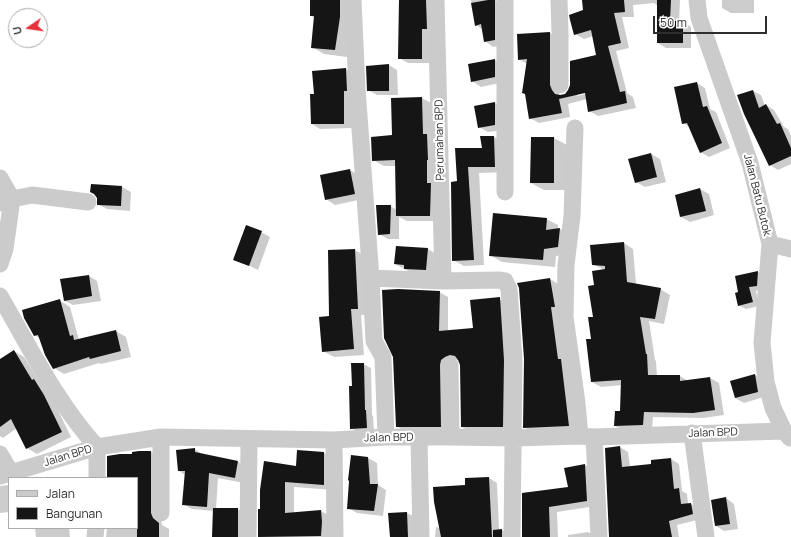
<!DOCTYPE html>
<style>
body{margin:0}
#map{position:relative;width:791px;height:537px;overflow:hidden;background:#fff;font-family:Manrope,sans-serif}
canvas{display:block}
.legend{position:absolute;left:8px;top:477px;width:130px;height:52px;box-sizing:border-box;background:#fff;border:1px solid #ababab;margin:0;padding:5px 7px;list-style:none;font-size:12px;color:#2e2e2e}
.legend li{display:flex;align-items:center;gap:8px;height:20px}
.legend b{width:20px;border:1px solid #ababab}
.north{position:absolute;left:8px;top:8px;width:40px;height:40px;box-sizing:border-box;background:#fff;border:1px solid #ababab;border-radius:50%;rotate:257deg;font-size:11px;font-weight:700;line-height:16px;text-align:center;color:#2e2e2e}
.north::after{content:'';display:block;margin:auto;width:14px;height:18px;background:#e52f39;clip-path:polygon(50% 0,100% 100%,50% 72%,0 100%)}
.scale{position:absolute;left:653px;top:16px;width:114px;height:18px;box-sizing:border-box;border:2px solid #2e2e2e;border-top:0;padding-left:5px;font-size:12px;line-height:14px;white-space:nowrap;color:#2e2e2e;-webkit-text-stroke:3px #fff;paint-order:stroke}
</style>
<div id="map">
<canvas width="791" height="537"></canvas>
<ul class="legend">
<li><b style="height:5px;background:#cbcbcb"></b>Jalan</li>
<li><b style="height:11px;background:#151515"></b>Bangunan</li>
</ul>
<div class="north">U</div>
<div class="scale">50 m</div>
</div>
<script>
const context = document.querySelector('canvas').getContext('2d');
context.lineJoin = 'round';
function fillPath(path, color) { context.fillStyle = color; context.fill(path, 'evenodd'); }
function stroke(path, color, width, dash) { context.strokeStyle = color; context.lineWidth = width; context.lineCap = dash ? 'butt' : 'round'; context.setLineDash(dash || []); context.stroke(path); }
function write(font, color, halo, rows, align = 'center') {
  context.font = font + ' Manrope,sans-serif'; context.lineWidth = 4; context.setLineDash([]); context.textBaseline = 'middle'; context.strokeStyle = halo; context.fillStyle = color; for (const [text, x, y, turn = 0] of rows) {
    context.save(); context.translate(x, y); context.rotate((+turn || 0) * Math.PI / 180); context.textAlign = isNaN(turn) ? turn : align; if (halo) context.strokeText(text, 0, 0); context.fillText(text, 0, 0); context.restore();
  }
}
fillPath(new Path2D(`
 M311,0H353L347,57L324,54L312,47L315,18L311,16Z
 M400,0H432L431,63H408L399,58Z
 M471,0H495L504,5V45L493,47L485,41L482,29L476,25Z
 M583,0H680L679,22H683L691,27V48H666L658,43V6L654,3L633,5L634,17H622L629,48L616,51L627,93L633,97L636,108L598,116L589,111L587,99L568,104L570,117L539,123L530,118L527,64L519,59L550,33L558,38V91L560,96L565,95L597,56L593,36L584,39L575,34L585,11ZM589,91L590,93L577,96V94Z
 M722,0H754V13H731L722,8Z
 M495,60L504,65V82L481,87L472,81Z
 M389,65L397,70L398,95H377L368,90Z
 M346,69L355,74L353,128L320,129L312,124L315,95Z
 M697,83L705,88L710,109L716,112L730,148L709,157L700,152L690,127L683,123Z
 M753,91L761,95L765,106L766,105L774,110L784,127L788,129L791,136V164L778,170L770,165Z
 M422,98L433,104L440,221H407L399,217V239H388L379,234L390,206L397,210L396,166H384L373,160L393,136L392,99Z
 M495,103L504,108V130L488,132L479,127Z
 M494,137L505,143V172L479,173L484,265L464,266L453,260L458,182L456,149H483Z
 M554,138L567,145L566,190H544L531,183Z
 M651,154L660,159L666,182L645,187L636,182Z
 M350,170L358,175L363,199L335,205L326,199Z
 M122,187L131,192L130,211L107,209L98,204Z
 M700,189L709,194L714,215L690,222L681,217L676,196Z
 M546,219L558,225V229H560L572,236L570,254L556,256L555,267L502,262L490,255Z
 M261,232L270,237L258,270L235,259Z
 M624,243L633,249L636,284L660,289L670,295L664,324L649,321L655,360L656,361L657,376H680L688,381L710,378L719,383L724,415L703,418L653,417L652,430L625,431L615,426L621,412L622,385L601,387L592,382V340L594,317L595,286L604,270L593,264Z
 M428,249L436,254L435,275L414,274L395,264Z
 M355,250L366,256L368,315H361L364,355L334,357L323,351L330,317Z
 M758,272L765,276L763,289L756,291L759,306L746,309L738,305L739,293Z
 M89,276L97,281L101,301L73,305L64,300Z
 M550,279L560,285L579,432L534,433L524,427Z
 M439,292L448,297V331L474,329L499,299L508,304L512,431L471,432L462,427L461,365L459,360L454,361L449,432H405L397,426Z
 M59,300L70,307L79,340L116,331L126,337L131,357L101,364L99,363L64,374L54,368L41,339L35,335Z
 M14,351L24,357L41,384L54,402L71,437L37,454L27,448L17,428L3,438L0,436V360Z
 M363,364L371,368L372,415L373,416L374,432L359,433L351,428L353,387Z
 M755,375L764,380L767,396L744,403L735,398Z
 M620,447L628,452L630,467L652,465L671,459L679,464L682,491L687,494L688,504H691L699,508L701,519L677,525L679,537H610Z
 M195,449L203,455L238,462L247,467L244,483L218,478L216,509H238L247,515V537H213L214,511L192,509L183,504L185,475L179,471Z
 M151,452L161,457V519L162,525L169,529V537H106L107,528H137V478H107L132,455Z
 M324,453L333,458L334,490L294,487V513L321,511L330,516L331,537H259V510H261L296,468Z
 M352,456L368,458L377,463L378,485L386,490L383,516L357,513L348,508Z
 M585,465L594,470L596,506L557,512L558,537H523V493L569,488L565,469Z
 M489,478L497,483L499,530H502L510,534V537H435L436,527L440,528L466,486V479Z
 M9,485V512L0,513V486Z
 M726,498L734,504L738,529L724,531L716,526Z
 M407,513L415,517L419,537H391Z
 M35,528H69L70,537H36Z
 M588,532L597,537H568V535Z`), '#0003');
fillPath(new Path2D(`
 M310,0H340V17L335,50L311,48L314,16H310Z
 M399,0H426L427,29H422V59H398Z
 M488,0H495V40L484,42L481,24L475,26L471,3Z
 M582,0H624L625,12L614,13L621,43L608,46L620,92L625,91L627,103L588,112L585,93L559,99L562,113L529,119L525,94L522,93L527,59L518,60L517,34L550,32V85L552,90L555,94L560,95L565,94L568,90L570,85V61L596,55L591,30L574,35L570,20L569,15L583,10Z
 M657,0H671L670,21H683V43H657Z
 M495,59V77L471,82L468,64Z
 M389,64V91H367L366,66Z
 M346,68L347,91H344V124H311L310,94H314L312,71Z
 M697,82L703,107L707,106L722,143L700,153L687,123L682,124L674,87Z
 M753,90L759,108L766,104L777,124L780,123L791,148V156L769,166L744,114L737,95Z
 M422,97L423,134H427L428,160H427V183H431L430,216H396L395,160L372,161L371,137L392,135L391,98Z
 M495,102V125L478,128L474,106Z
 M480,136H494L495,167H468L474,260L452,261L451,182L457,181L455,148H482Z
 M531,137H554V183H530Z
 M651,153L657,177L635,183L628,159Z
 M350,169L355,194L325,200L320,175Z
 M91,184L122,186L121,206L97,205V198L94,194L90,192Z
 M700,188L706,211L680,217L675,195Z
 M376,205H391L390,234L378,235Z
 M493,213L547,218L546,230L560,228L558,247L544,249L543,260L489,256Z
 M246,225L262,231L249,266L233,260Z
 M624,242L627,282L661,288L655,319L640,317L646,354H647L648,375H680V381L710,377L715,410L693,413L644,412L643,425L614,426L615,411H620L621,380L591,382L586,339H591L588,317H593L588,286L594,285L592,271L605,269V266L592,265L590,245Z
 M396,246L428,248L426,270L404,269V265L394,264Z
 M355,249L358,309H351L354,349L322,352L319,317L329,316L328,250Z
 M758,271L757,286L749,287L753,302L738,306L735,293L738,292L735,276Z
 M89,275L92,296L64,301L60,279Z
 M550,278L555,307H551L558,359H561L569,426L523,428L524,359L519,288L517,283Z
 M398,289L440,291L439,331L473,328L470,300L500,297L504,360L503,427H461L460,365L458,360L455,356L450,355L445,357L441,360L440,365L441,427H396L393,357L384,338L382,290Z
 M60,299L70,336L73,335L74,340L116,330L121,351L90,359L89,357L53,369L45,355L38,335L34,336L24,318L22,310Z
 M14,350L32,380L34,379L44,395L62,432L26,449L11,419L0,427V359Z
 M351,363H364L365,410H366L367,428L350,429L349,386H352Z
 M755,374L758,392L735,398L730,381Z
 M620,446L622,467L651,464V460L671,458L674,489L679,488L681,504L691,503L693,514L669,521L672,537H609L605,448Z
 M195,448V452L238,461L235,478L209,473L207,507L182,505L185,471H178L176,450Z
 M297,450L324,452V485L285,482V513L321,510L322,522L321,536L258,537V509H260V490L264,461L296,466Z
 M139,451H151V513L153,518L159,523V537H137V478H107V456L120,454H132V452Z
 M351,455L368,457L370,484H378L374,511L347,509L349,481L348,480Z
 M585,464L587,501L549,507L550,537H522V493L568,487L564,468Z
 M489,477L492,537H441L434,502L433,487L465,485V478Z
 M726,497L730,524L715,526L711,500Z
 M213,508H238V537H212Z
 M407,512L408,537H390L388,513Z
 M502,529V537H493V530Z`), '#151515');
stroke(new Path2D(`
 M353,0L357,89L371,278L374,341L383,357L386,437
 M436,0L443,281
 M505,0V192
 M559,0L560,32V85
 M697,0L699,18L750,163L770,244L762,343L764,362L766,382L773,408L784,431L790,438
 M575,128L572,216L566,265L565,317L577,403L580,436
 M0,178L12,199L5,249L0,264
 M2,203L12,199L32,195L88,202
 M770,244L791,249
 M371,278L443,281L498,280L505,281L509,289L514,360L512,537
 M0,296C30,348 57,403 97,447V478
 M450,365L451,437
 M692,433L706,537
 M161,437V513
 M594,437L599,537
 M419,438L421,537
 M334,440L335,537
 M0,454L11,473
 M0,476L97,447L161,437L334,440L386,437H451L514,438L580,436L594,437L784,431
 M95,537L96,528
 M248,537L249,440`), '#cbcbcb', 17);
write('11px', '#2e2e2e', '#fff', [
 ["Perumahan BPD",440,140,-91],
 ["Jalan Batu Butok",757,195,76],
 ["Jalan BPD",713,433,-2],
 ["Jalan BPD",389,438,-1],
 ["Jalan BPD",68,456,-17]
]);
</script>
